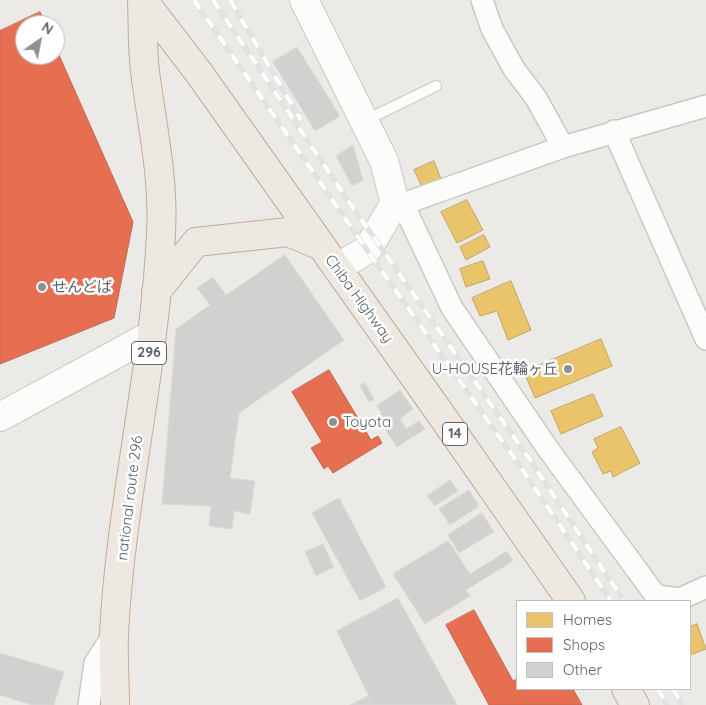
<!DOCTYPE html>
<meta charset="utf-8">
<style>
body{margin:0}
#map{position:relative;width:706px;height:705px;overflow:hidden;background:#eceae7;font-family:Quicksand,sans-serif}
canvas{display:block}
.legend{position:absolute;left:516px;top:600px;width:175px;height:90px;box-sizing:border-box;background:#fff;border:1px solid #bec0c1;margin:0;padding:6px 9px;list-style:none;font-size:15px;color:#5c6164}
.legend li{display:flex;align-items:center;gap:10px;height:25px}
.legend b{width:25px;border:1px solid #bec0c1}
.north{position:absolute;left:15px;top:15px;width:50px;height:50px;box-sizing:border-box;background:#fff;border:1px solid #bec0c1;border-radius:50%;rotate:33deg;font-size:14px;font-weight:700;line-height:20px;text-align:center;color:#5c6164}
.north::after{content:'';display:block;margin:auto;width:18px;height:22px;background:#8e9192;clip-path:polygon(50% 0,100% 100%,50% 72%,0 100%)}
</style>
<div id="map">
<canvas width="706" height="705"></canvas>
<ul class="legend">
<li><b style="height:14px;background:#e9c46a"></b>Homes</li>
<li><b style="height:14px;background:#e76f51"></b>Shops</li>
<li><b style="height:14px;background:#d2d1d0"></b>Other</li>
</ul>
<div class="north">N</div>
</div>
<script>
const context = document.querySelector('canvas').getContext('2d');
context.lineJoin = 'round';
function fillPath(path, color) { context.fillStyle = color; context.fill(path, 'evenodd'); }
function stroke(path, color, width, dash) { context.strokeStyle = color; context.lineWidth = width; context.lineCap = dash ? 'butt' : 'round'; context.setLineDash(dash || []); context.stroke(path); }
function write(font, color, halo, rows, align = 'center') {
  context.font = font + ' Quicksand,"Noto Sans JP",sans-serif'; context.lineWidth = 5; context.setLineDash([]); context.textBaseline = 'middle'; context.strokeStyle = halo; context.fillStyle = color; for (const [text, x, y, turn = 0] of rows) {
    context.save(); context.translate(x, y); context.rotate((+turn || 0) * Math.PI / 180); context.textAlign = isNaN(turn) ? turn : align; if (halo) context.strokeText(text, 0, 0); context.fillText(text, 0, 0); context.restore();
  }
}
const homes = new Path2D(`
 M434,161L441,179L422,187L414,170Z
 M467,200L483,230L457,243L441,212Z
 M484,235L490,247L466,260L460,247Z
 M483,261L490,279L466,287L460,269Z
 M511,281L531,330L508,340L497,311L480,316L472,298Z
 M601,339L612,366L535,398L524,372Z
 M593,394L603,416L561,434L551,411Z
 M621,427L640,463L613,477L611,471L603,474L592,452L598,448L594,439Z
 M697,624L706,649L690,655V627Z`);
fillPath(homes, '#e9c46a');
stroke(homes, '#bfa668', 1);
const shops = new Path2D(`
 M40,12L46,25H25V55H55V46L133,222L114,318L0,364V31Z
 M329,370L371,440L378,436L382,443L333,473L328,466L324,469L311,448L322,442L292,392Z
 M474,610L513,681L517,679V689H573L582,705H489L446,625Z`);
fillPath(shops, '#e76f51');
stroke(shops, '#bd6b57', 1);
const building = new Path2D(`
 M297,47L340,116L315,131L273,62Z
 M353,145L363,180L352,186L336,156Z
 M285,255L344,340L239,413L230,478L255,481L250,514L234,511L232,529L209,526L211,506L162,504L176,329L210,305L197,288L213,277L226,295Z
 M365,383L374,399L369,402L360,386Z
 M400,390L413,409L400,419L412,437L397,447L377,417L382,413L377,406Z
 M419,421L425,429L412,437L407,429Z
 M450,480L458,491L435,506L427,496Z
 M469,490L479,506L450,525L439,509Z
 M339,498L386,587L360,601L312,513Z
 M482,513L494,532L459,553L448,535Z
 M448,541L470,574L507,551L513,561L466,590L470,596L425,624L393,574Z
 M323,544L334,567L316,576L305,552Z
 M398,598L457,705H373L337,631Z
 M0,653L64,672L54,705H32L0,695Z
 M369,696L373,705H350Z`);
fillPath(building, '#d2d1d0');
stroke(building, '#dbd9d6', 1);
const lane = new Path2D(`
 M364,121L436,86`);
const street = new Path2D(`
 M482,0L492,29L514,69L536,98L563,147
 M614,131L706,339
 M395,203L403,204L563,147L706,106
 M403,204L452,308L548,449L656,596L680,599L706,587
 M89,705L95,663L114,634`);
const secondary = new Path2D(`
 M304,0L384,161L395,203L367,250L337,268
 M0,417L151,335`);
const highway = new Path2D(`
 M143,0L199,73L435,406L571,601
 M156,292L196,242L288,232L319,245
 M626,689L635,705
 M115,705C115,681 113,657 114,633C121,499 155,367 161,233C164,180 153,130 146,79C142,53 143,26 142,0`);
stroke(lane, '#c8c8c7', 12);
stroke(street, '#c8c8c7', 24);
stroke(secondary, '#c8c9c8', 30);
stroke(highway, '#c1ac96', 30);
stroke(lane, '#fcfcfb', 10);
stroke(street, '#fcfcfb', 21);
stroke(secondary, '#fcfcfb', 28);
stroke(highway, '#eee8e2', 28);
const rail = new Path2D(`
 M194,0L367,250L522,469L611,601
 M213,0L349,202L532,463L624,601
 M230,0L301,120
 M658,689L667,705
 M673,689L682,705`);
stroke(rail, '#e2e2e1', 5.5);
stroke(rail, '#fff', 4, [11]);
for (const [x, y, r, color] of [
 [42,287,5,"#8e9192"],
 [568,369,5,"#8e9192"],
 [333,422,5,"#8e9192"]
]) { const dot = new Path2D(); dot.arc(x, y, r, 0, 2 * Math.PI); context.fillStyle = color; context.fill(dot); stroke(dot, '#fff', 2); }
for (const [x, y, w] of [
 [149,353,35],
 [455,434,25]
]) { const box = new Path2D(); box.roundRect(x - w / 2, y - 11.5, w, 23, 4); context.fillStyle = '#fff'; context.fill(box); stroke(box, '#5c6164', 1); }
write('bold 14px', '#5c6164', null, [
 ["296",149,353],
 ["14",455,434]
]);
write('15px', '#5c6164', '#fff', [
 ["せんどば",52,287],
 ["U-HOUSE花輪ヶ丘",558,369,"right"],
 ["Toyota",343,422]
], 'left');
write('15px', '#5c6164', '#fff', [
 ["Chiba Highway",359,299,54],
 ["national route 296",130,498,-83]
]);
</script>
